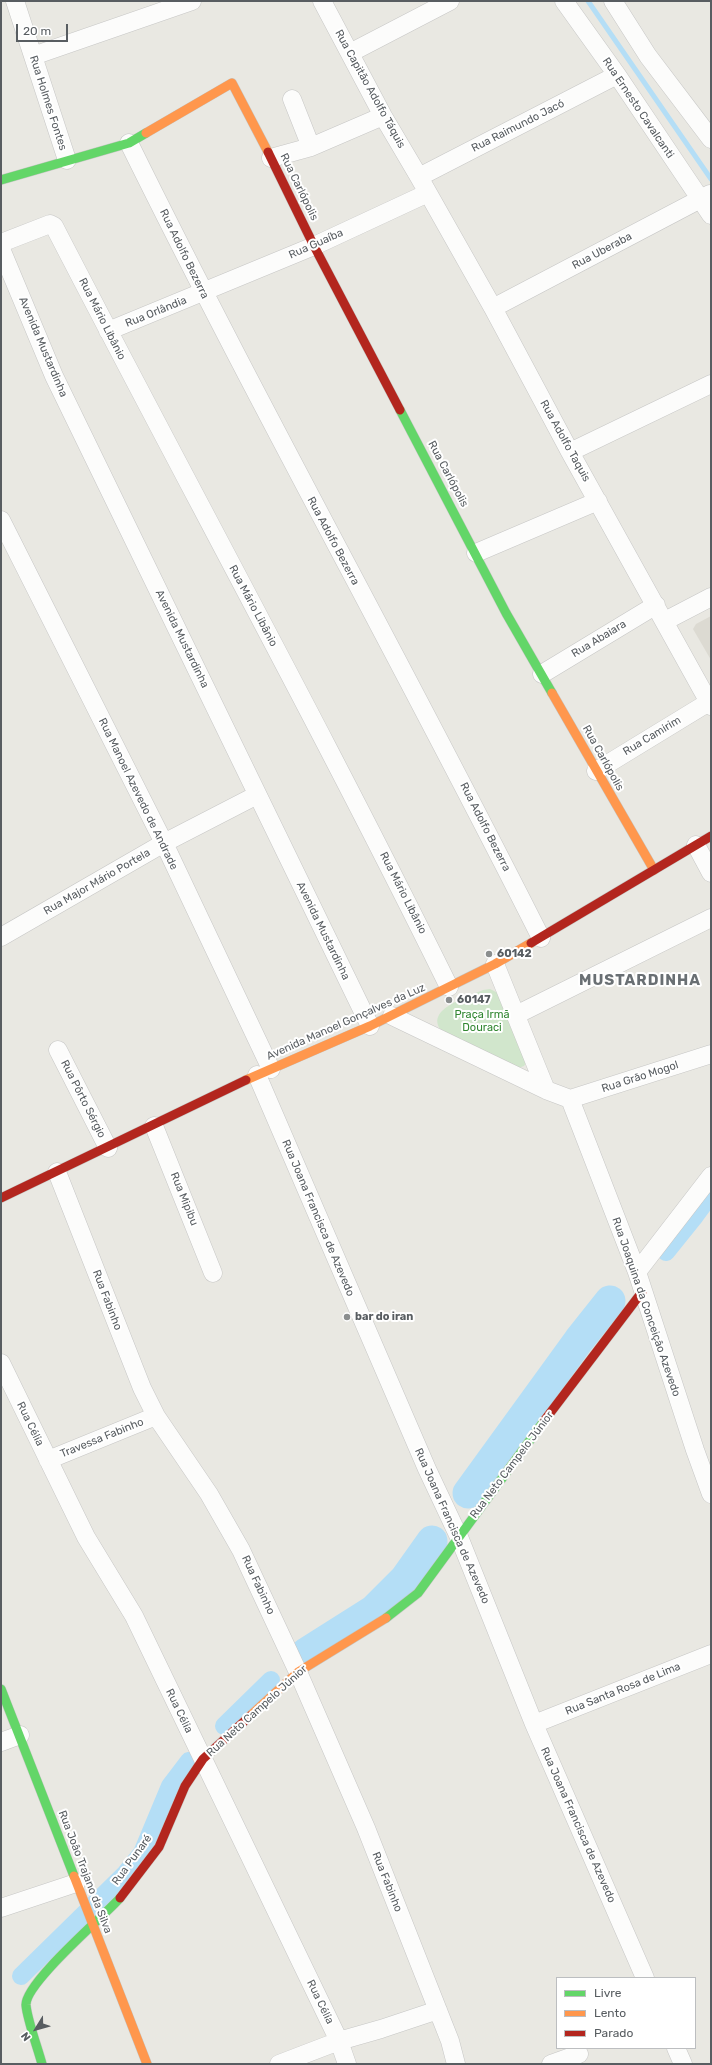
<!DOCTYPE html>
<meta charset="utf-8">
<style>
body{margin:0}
#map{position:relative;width:712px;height:2065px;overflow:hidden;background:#e9e8e2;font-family:Rubik,sans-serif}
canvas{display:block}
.frame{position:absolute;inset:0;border:2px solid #585d61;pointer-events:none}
.legend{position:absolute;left:556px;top:1977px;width:140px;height:72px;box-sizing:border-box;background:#fff;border:1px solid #bcbec0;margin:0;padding:5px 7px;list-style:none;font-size:12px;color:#585d61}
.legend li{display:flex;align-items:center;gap:8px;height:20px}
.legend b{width:20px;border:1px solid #bcbec0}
.north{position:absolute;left:16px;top:2009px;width:40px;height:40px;-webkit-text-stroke:3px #fff;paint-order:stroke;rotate:233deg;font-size:11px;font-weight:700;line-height:16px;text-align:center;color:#585d61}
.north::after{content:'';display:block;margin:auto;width:14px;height:18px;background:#585d61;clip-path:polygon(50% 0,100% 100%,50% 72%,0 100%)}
.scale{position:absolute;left:16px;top:24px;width:52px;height:18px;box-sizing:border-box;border:2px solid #585d61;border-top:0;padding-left:5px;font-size:12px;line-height:14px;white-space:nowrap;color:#585d61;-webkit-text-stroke:3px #fff;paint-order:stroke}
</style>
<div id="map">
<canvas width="712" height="2065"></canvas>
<div class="frame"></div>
<ul class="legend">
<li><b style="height:5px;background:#63d668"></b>Livre</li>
<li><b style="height:5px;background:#ff974d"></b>Lento</li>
<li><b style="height:5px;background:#b3261e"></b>Parado</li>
</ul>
<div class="north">N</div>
<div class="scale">20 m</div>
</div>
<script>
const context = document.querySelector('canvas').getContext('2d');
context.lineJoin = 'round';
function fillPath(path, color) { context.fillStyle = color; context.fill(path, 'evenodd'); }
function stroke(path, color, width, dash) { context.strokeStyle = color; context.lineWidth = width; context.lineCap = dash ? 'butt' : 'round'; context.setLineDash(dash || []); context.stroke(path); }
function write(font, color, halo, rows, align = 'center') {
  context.font = font + ' Rubik,sans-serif'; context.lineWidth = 4; context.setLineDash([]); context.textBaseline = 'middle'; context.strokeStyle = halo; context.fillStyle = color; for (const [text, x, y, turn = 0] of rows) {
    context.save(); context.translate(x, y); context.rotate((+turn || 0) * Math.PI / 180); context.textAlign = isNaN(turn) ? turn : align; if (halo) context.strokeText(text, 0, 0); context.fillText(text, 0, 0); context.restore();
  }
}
fillPath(new Path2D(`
 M711,616V660L693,629L696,624Z`), '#dcdad2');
fillPath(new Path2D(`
 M490,989L498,993L527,1061L524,1066L518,1068L441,1030C425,1009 468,997 483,990Z`), '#d1e6cc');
stroke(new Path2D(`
 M588,1L711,179`), '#b4def6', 5);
stroke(new Path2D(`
 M666,1252L695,1216L711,1194
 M224,1726L271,1680
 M21,1976L125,1874L142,1853L170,1786L189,1761`), '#b4def6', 18);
stroke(new Path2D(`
 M468,1493L579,1340L610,1301
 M306,1653L374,1610L405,1579L432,1541`), '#b4def6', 31);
const street = new Path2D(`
 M15,1L67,160
 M322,1L383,116L419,177L493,308L570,452L711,706
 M564,1L617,75L711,215
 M613,1L648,56L711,139
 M350,53L450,1
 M33,56L192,1
 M292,99L311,147
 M129,143C261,411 407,671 541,938
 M271,158L311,147L383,116
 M419,177L617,75
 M1,243L50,224L54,226C185,480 323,731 449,987
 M1,249L54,376L370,1026
 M493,308L710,194
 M108,331L314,246L428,193
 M570,452L711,384
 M1,520L164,843L271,1069
 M476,553L598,501
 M665,621L711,597
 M542,674L656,605
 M596,771L709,702
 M696,845L711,873
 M1,937L164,843L257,795
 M495,964L546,1090
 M516,1015L711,918
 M392,1016L546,1090L570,1099
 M58,1050L108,1148
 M257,1075L427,1469L459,1537L534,1724L645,1978
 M570,1099L637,1272L695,1450L711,1494
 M570,1099L711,1054
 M154,1126L213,1273
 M57,1172L142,1388L156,1416L209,1494L241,1550L298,1672L366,1828L450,2041L456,2064
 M637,1272L711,1176
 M1,1363L86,1537L134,1616L339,2041L347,2064
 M48,1460L156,1416
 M534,1724L711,1654
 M1,1742L20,1735
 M1,1908L76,1883
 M676,2048L683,2064
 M279,2064L339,2041L381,2029L438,2010
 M551,2064L579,2054`);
const fast = new Path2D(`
 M1,180L129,143L146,133
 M400,410L506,613L552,693
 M386,1618L418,1593L544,1421
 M1,1689L74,1876
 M42,2064C38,2049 27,2019 26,2005C25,1983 103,1917 120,1898`);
const slow = new Path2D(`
 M146,133L232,83L268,152
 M552,693L654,870
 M246,1080L370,1026L495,964L531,943
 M250,1716L298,1672L386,1618
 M74,1876L147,2064`);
const jam = new Path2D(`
 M268,152L314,246L400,410
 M531,943L711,836
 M1,1198L246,1080
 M544,1421L642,1292
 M120,1898L159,1847L185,1786L203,1759L250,1716`);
stroke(street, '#c6c6c5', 19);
stroke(fast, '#c5c6c4', 10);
stroke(slow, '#c5c6c4', 10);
stroke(jam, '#c5c6c4', 10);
stroke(street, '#fcfcfb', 18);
stroke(fast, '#63d668', 9);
stroke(slow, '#ff974d', 9);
stroke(jam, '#b3261e', 9);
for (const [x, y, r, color] of [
 [489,954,4,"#8b8e8e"],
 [449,1000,4,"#8b8e8e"],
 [347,1317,4,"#8b8e8e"]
]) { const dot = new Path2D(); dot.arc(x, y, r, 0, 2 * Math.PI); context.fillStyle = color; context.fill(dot); stroke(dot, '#fff', 1.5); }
write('11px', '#585d61', '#fff', [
 ["Rua Capitão Adolfo Táquis",370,89,61],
 ["Rua Holmes Fontes",48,103,72],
 ["Rua Ernesto Cavalcanti",638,108,56],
 ["Rua Raimundo Jacó",518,126,-27],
 ["Rua Carlópolis",299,187,64],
 ["Rua Guaíba",316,244,-24],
 ["Rua Uberaba",602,251,-28],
 ["Rua Adolfo Bezerra",184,254,64],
 ["Rua Orlândia",156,312,-22],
 ["Rua Mário Libânio",102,319,63],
 ["Avenida Mustardinha",43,347,67],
 ["Rua Adolfo Taquis",565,441,61],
 ["Rua Carlópolis",448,474,62],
 ["Rua Adolfo Bezerra",333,541,62],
 ["Rua Mário Libânio",253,606,62],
 ["Avenida Mustardinha",182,639,64],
 ["Rua Abaiara",599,639,-31],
 ["Rua Camirim",652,736,-31],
 ["Rua Carlópolis",603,758,61],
 ["Rua Manoel Azevedo de Andrade",138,794,64],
 ["Rua Adolfo Bezerra",485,827,63],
 ["Rua Major Mário Portela",97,882,-30],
 ["Rua Mário Libânio",403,893,63],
 ["Avenida Mustardinha",323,931,64],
 ["Avenida Manoel Gonçalves da Luz",346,1022,-24],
 ["Rua Grão Mogol",640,1077,-18],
 ["Rua Pôrto Sérgio",83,1099,63],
 ["Rua Mipibu",184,1199,68],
 ["Rua Joana Francisca de Azevedo",318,1218,67],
 ["Rua Fabinho",107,1300,69],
 ["Rua Joaquina da Conceição Azevedo",646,1307,71],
 ["Rua Célia",30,1424,64],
 ["Travessa Fabinho",102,1438,-22],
 ["Rua Neto Campelo Júnior",512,1465,-53],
 ["Rua Joana Francisca de Azevedo",452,1526,66],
 ["Rua Fabinho",258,1585,65],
 ["Rua Santa Rosa de Lima",623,1689,-22],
 ["Rua Célia",179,1711,64],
 ["Rua Neto Campelo Júnior",257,1711,-42],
 ["Rua Joana Francisca de Azevedo",578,1825,66],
 ["Rua Punaré",132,1860,-54],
 ["Rua João Trajano da Silva",85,1872,69],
 ["Rua Fabinho",387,1882,68],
 ["Rua Célia",320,2002,64]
]);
write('bold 11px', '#585d61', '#fff', [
 ["60142",497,954],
 ["60147",457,1000],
 ["bar do iran",355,1317]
], 'left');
write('11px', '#328732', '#fff', [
 ["Praça Irmã",482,1015],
 ["Douraci",482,1028]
]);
context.letterSpacing = '1px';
write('bold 15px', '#696f73', '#fff', [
 ["MUSTARDINHA",640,981]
]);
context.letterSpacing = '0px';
</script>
